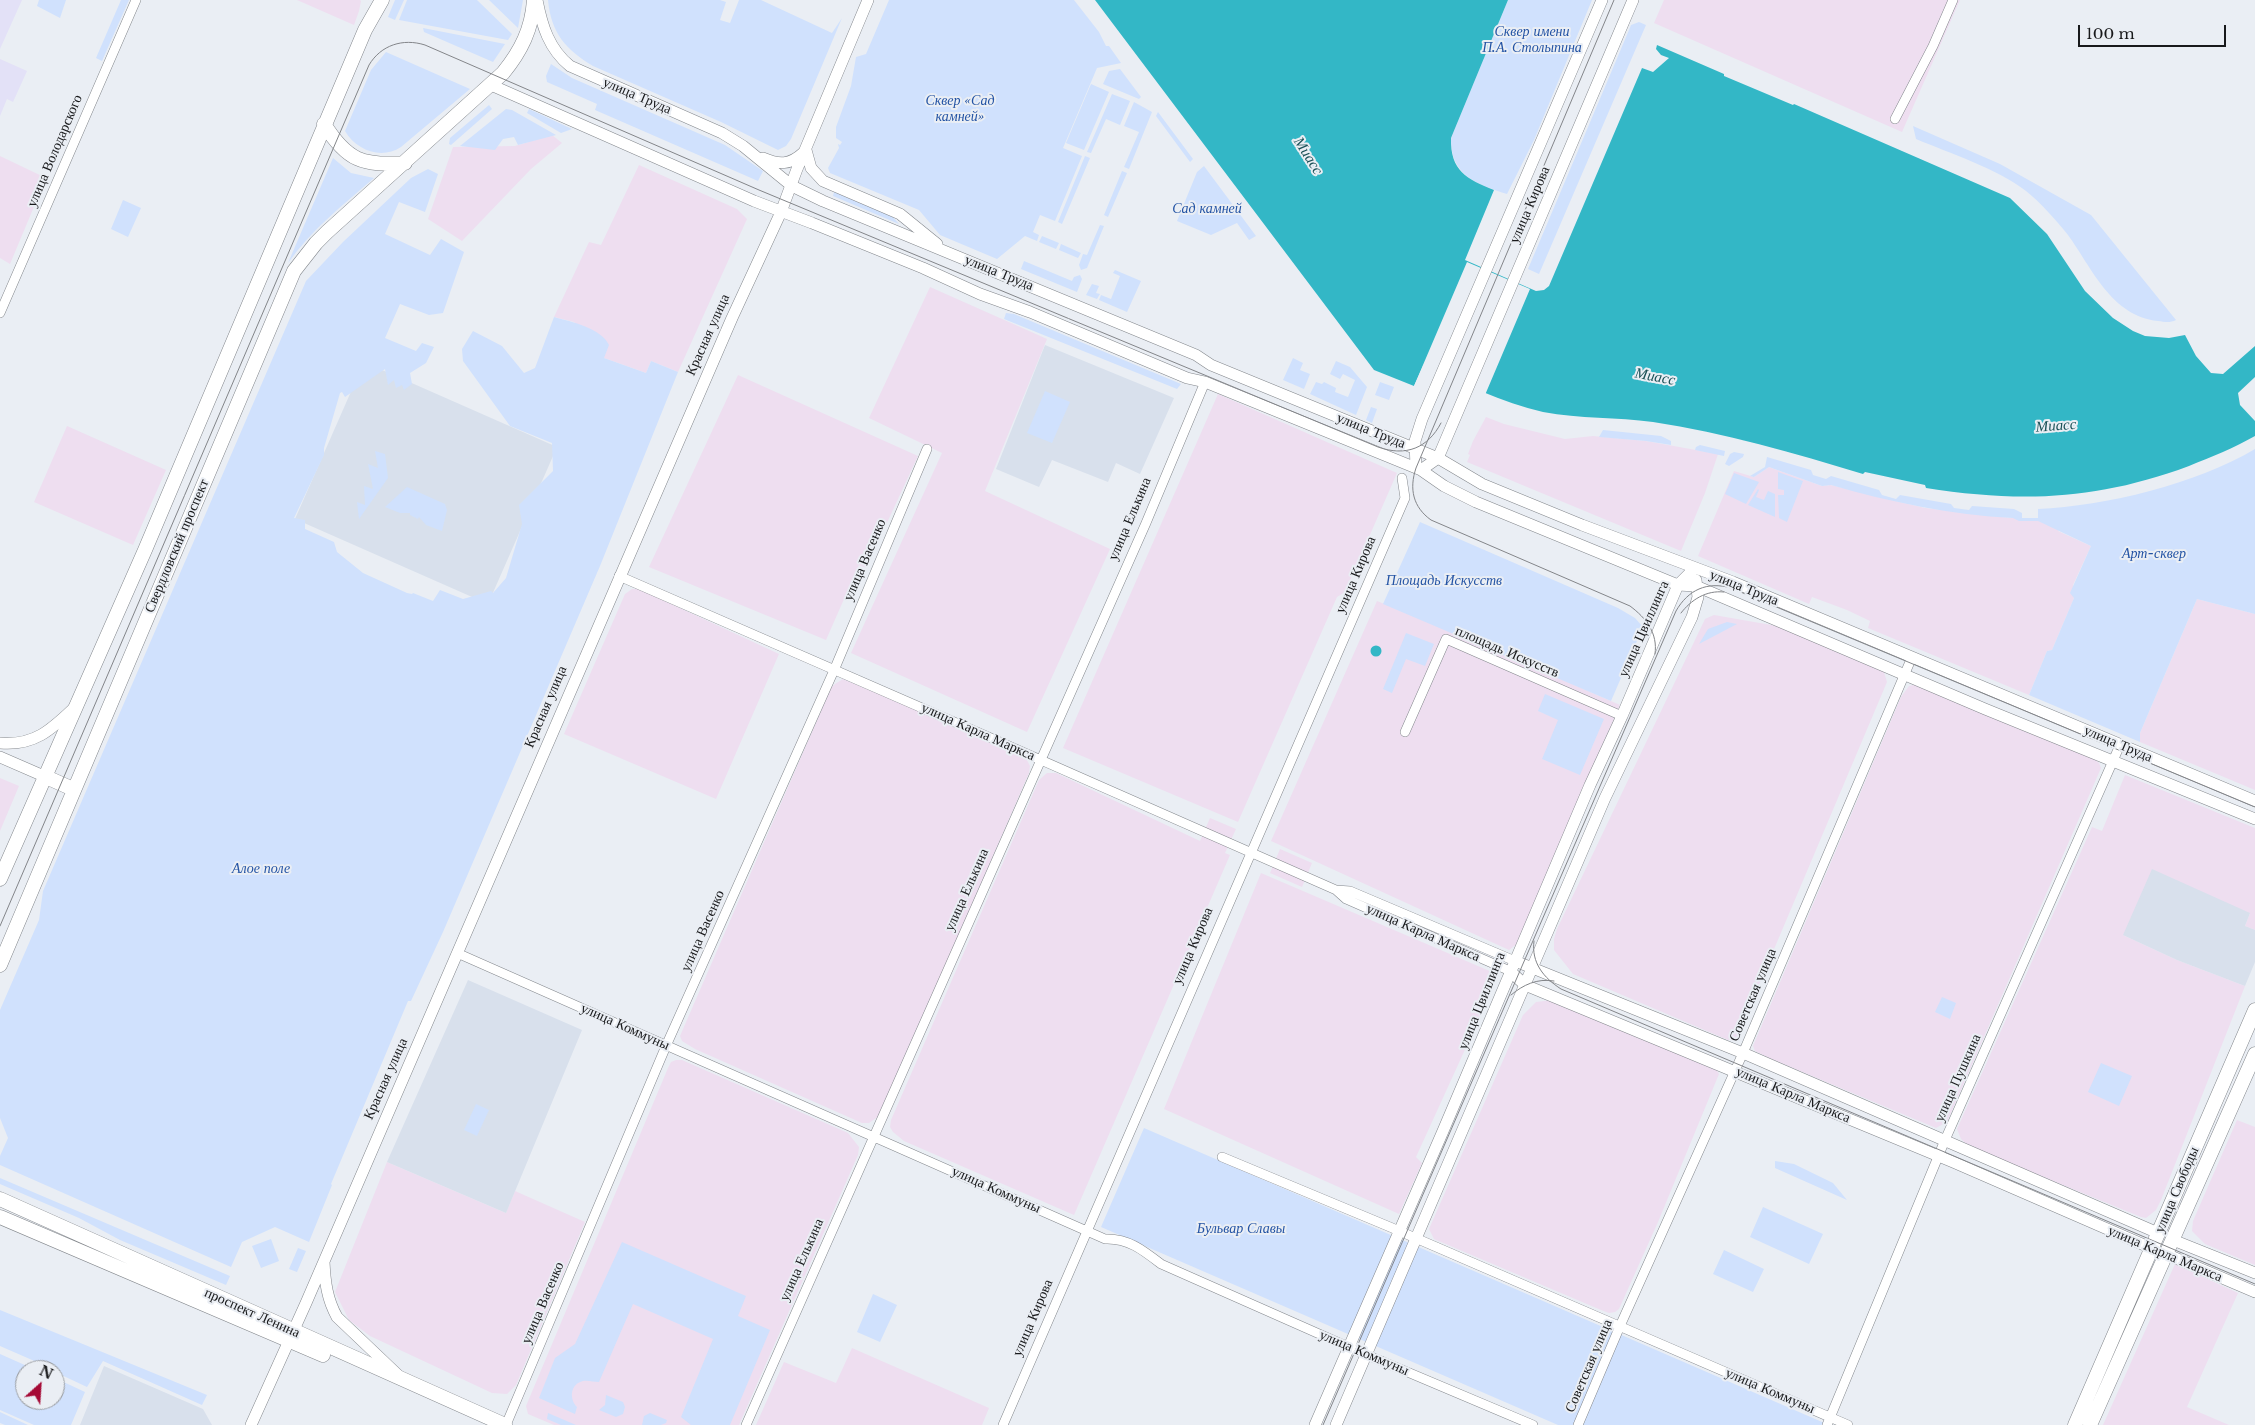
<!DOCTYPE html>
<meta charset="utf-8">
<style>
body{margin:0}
#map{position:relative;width:2255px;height:1425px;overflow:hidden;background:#eaeef4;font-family:"Libre Baskerville",serif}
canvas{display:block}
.north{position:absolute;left:15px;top:1360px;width:50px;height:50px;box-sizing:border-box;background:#eaeef4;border:1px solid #96999d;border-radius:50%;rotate:26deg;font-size:14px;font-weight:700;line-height:20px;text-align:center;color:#18191b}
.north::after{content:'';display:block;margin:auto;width:18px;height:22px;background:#a50a36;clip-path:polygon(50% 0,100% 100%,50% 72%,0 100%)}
.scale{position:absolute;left:2078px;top:25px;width:148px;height:22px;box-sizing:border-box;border:2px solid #18191b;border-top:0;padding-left:6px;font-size:15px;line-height:18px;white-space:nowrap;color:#18191b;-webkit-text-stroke:4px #eaeef4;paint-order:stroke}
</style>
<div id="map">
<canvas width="2255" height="1425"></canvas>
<div class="north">N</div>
<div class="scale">100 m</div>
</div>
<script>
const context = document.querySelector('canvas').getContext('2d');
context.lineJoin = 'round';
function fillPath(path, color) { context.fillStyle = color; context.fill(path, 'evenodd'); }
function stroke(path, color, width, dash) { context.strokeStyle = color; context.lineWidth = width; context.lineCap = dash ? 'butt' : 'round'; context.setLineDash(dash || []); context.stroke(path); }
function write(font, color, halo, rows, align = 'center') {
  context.font = font + ' "Libre Baskerville",serif'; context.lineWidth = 4; context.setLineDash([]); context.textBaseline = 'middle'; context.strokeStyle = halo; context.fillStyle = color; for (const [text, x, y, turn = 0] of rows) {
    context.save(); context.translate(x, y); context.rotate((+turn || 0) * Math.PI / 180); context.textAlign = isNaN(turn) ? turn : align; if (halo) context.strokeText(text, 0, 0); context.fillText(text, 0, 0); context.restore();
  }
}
fillPath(new Path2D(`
 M297,0H360L361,1L359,11L354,25Z
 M1664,0H1960L1902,132L1654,23Z
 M552,135L562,143L531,169L462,241L428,219L453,147L515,146Z
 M0,156L46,178L10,264L0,258Z
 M639,165L737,209L747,219L678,372L651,361L646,373L604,358L574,322L554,317L589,242L601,245Z
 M930,287L1047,339L985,491L1110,549L1027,732L851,653L942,453L869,418Z
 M738,375L918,456L866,568L859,565L826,640L649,567Z
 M1218,394L1397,473L1345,592L1337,597L1238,822L1063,748Z
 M1486,417L1504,424L1565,439L1593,436L1646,441L1718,454L1705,493L1681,551L1467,462L1470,455L1468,454L1473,441Z
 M67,426L166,470L133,545L34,502Z
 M1769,467L1822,486L1831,485L1925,508L2011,518H2039L2059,527L2058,531L2091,546L2073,585L2074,598L2052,650L2047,651L2029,695L1868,628L1870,621L1847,610L1812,597L1809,604L1698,556L1734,471L1754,477Z
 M632,589H639L779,654L716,799L564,734L625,594Z
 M2197,599L2255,614V790L2140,742V733Z
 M1377,601L1456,633L1620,705L1518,943L1509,950L1271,841Z
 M1714,615L1777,626L1879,668L1884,672L1887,682L1739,1032L1735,1039L1728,1040L1573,974L1554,950V939L1557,929L1705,619Z
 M843,679L1020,753L1026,758L1030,766L1029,773L887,1101L879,1116L869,1123H862L695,1049L682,1041L680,1036L831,688L835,684Z
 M1918,684L2093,758L2099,763L2101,768L1947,1122L1936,1128L1769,1058L1755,1051L1753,1046L1901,697L1909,686Z
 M1047,773H1056L1200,841L1210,818L1236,829L1225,853L1230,855L1074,1215L904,1141L893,1132L890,1127L891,1120L1039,780Z
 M2125,775L2255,828V930L2245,926L2250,913L2123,935L2177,960L2245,986L2161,1200L2156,1210L2146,1218L2141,1217L1970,1147L1961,1139L1957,1129L2092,827L2102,831Z
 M0,778L19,786L0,831Z
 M1280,849L1312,863L1302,887L1270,873Z
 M1261,873L1499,975L1416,1157L1422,1163L1399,1214L1164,1109Z
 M1552,1000L1716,1069L1719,1074L1658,1222L1619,1309L1615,1312L1609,1313L1601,1310L1441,1242L1434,1239L1429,1229L1523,1015L1536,1002Z
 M676,1060H682L848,1133L859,1147L858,1155L739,1425H554L528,1414L526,1406L668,1068L671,1062Z
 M2237,1120L2255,1127V1265L2205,1244L2192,1231L2193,1221Z
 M387,1162L506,1213L515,1191L585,1222L516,1385L507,1394L492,1393L370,1336L349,1320L335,1292Z
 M2175,1264L2238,1293L2187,1407L2229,1425H2103Z
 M852,1348L989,1408L982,1425H756L784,1362L836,1383Z`), '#eedef0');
fillPath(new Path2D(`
 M0,0H22L0,49Z
 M0,59L27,71L13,102L7,99L0,116Z`), '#e3e1f7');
fillPath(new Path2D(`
 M1045,345L1174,398L1140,474L1116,463L1108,482L1052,460L1039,487L996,469Z
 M364,362L557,447L488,604L295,519Z
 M2152,869L2250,913L2245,926L2255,930V962L2245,986L2177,960L2123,935Z
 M468,980L582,1030L506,1213L387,1162Z
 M104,1366L203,1409L212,1425H80Z`), '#d8e0ec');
fillPath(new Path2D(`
 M39,0H66L60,18L37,6Z
 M121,0H129L102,61L96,58Z
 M395,0H404L395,20L388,17Z
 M407,0H477L512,34L508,40L399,20Z
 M489,0H523L518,28Z
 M548,0H720L726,2L720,20L730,23L739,0H761L832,33L842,18L791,139L786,146L778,150L721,122L593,66C566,50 551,33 548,0Z
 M889,0H1074L1099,32L1106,46H1109L1121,63L1097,68L1063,148L1082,156L1055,221L1040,215L1033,232L1039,235L1037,241L1025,236L997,259L940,235L919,210L830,173L828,168L839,148L838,144L840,145L842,142L836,138V127L851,86L856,57L866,54Z
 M1508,0H1592L1534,140L1507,194C1476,184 1450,175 1451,138Z
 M1639,22L1646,25L1539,274L1528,269L1629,30L1631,25Z
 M423,28L505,44L493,62L424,32Z
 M386,52L470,89L401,147C381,160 356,150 345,131L371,70Z
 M551,64L572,78L725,145L763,171L758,181L595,110L597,104L547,82L546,76Z
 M1120,69L1141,97L1139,99L1103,84L1109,71Z
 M1091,84L1109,92L1084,150L1066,143Z
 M1112,94L1130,101L1120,125L1106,119L1091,153L1087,152Z
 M1134,102L1152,112L1129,169L1124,167L1139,132L1124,126Z
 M489,105L492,109L451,145L449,144L450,138Z
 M506,109L512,110L556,135L518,145L514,137L503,139L495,150L460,146Z
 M529,109L572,129L561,133L527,113Z
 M1158,112L1193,159L1190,162L1156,116Z
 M1913,126L2000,164L2091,215L2176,320C2170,323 2165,322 2158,321C2111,316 2092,268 2068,235C2056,220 2041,203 2026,191C1998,169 1949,153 1916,139Z
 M1085,156L1090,158L1062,224L1058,222Z
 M333,158L351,173L374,178C343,205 312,229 288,263Z
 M1204,166L1256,236L1249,240L1237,223L1211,235L1177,221L1197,172Z
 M428,169L438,174L425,212L399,202L385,234L430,255L441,239L464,252L443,313L429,315L400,304L385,338L416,351L422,343L434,347L426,363L410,373L412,384L404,390L402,385L396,388L394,380L388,385L385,369L345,397L342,392L340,393L324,448V455L294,518L305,520V529L334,542L337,552L363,573L407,593L412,594L413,593L433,601L440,590L463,599L491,591L493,593L506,578L522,524L519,505L553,471L552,443L510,426L463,361L462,349L473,331L502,346L524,373L535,368L554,317C572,322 601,328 609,345L604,358L646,373L651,361L678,372L600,566L443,932L411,1001H408L331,1184L332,1185L309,1242L275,1227L242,1242L231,1267L0,1165V1156L8,1138L0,1118V1010L39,920L43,891L306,281L343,242L411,178Z
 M1122,171L1127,173L1108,217L1104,215Z
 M834,192L892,216L899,224L833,196Z
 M123,200L141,208L128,237L111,229Z
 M1100,225L1104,226L1087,268L1081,270L1079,265L1083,254L1087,255Z
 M1042,236L1059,243L1056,249L1039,242Z
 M1061,244L1081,253L1078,258L1059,250Z
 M1024,261L1072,281L1074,277L1080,275L1082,279L1077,292L1021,269Z
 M1115,270L1141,281L1127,312L1099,300L1101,295L1111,299L1120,276L1113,273Z
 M1092,284L1099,286L1096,293L1100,294L1097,299L1086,295Z
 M1006,313L1014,314L1181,384L1177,389L1004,319Z
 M1293,358L1303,363L1300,370L1310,374L1304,389L1283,380Z
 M1336,361L1350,367L1367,387L1356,415L1310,394L1316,382L1322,384L1324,382L1336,388L1335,392L1348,397L1355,380L1343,374L1340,379L1330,374Z
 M1380,382L1394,387L1389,400L1375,395Z
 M1045,391L1070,402L1052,443L1027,433Z
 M1371,407L1377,409L1372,423L1366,420Z
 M1603,430L1661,436L1671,441V445L1646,441L1599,437Z
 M1700,445L1725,451L1724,456L1695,450L1696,447Z
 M2255,449V614L2197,599L2140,733V742L2029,695L2047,651L2052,650L2074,598L2070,593L2091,546L2038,521H2019L2013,518C1951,515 1890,502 1831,485L1822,486L1769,467L1754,477L1750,476L1765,467L1767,457L1811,470L1813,475L1826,479L1831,476L1879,490L1882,495L1896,499L1900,495L1951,504L1954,508L1969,510L1972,506L2014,509L2022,513V518H2038V509C2106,506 2196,484 2255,449Z
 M375,451L385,454L388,478L359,519L357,502L365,505L364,486L373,489L368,464L378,468Z
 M1734,452L1744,454L1743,457L1729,466L1725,464L1730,454Z
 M1778,472L1803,481L1787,522L1779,518L1778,495H1784V490L1778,489Z
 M1734,473L1759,482L1746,504L1725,494Z
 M407,487L445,504L447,510L442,531L426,525L419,517L418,519L410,515V513H400L385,507Z
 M1758,489L1759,490L1756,497L1764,500L1768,491L1775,494V517L1748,505Z
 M1420,522L1618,608L1635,618L1643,627L1611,701L1383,604Z
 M1727,622L1737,624L1699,644L1708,629Z
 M1406,633L1434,644L1425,666L1406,659L1392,693L1383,689Z
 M1545,694L1604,719L1580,775L1542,759L1558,720L1538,711Z
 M1942,997L1956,1003L1950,1019L1935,1012Z
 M2101,1063L2132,1076L2119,1106L2088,1092Z
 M476,1104L489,1110L477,1136L464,1130Z
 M1144,1128L1829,1425H1558L1101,1227Z
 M1775,1161L1794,1164L1833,1183L1847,1200L1775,1168Z
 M0,1178L230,1276L226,1285L120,1240L79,1218L0,1184Z
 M1763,1207L1823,1234L1809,1264L1750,1237Z
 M271,1239L279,1261L261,1268L252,1246Z
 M622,1242L746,1296L738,1316L770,1330L730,1425H691L681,1417L713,1339L633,1304L599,1382C594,1382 588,1380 583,1381C570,1384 569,1399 577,1407L575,1414L539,1398L555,1358L575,1344Z
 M298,1248L306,1251L297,1272L289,1269Z
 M1724,1250L1764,1269L1753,1292L1713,1274Z
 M873,1294L897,1305L880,1342L857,1332Z
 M0,1310L207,1395L202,1405L103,1361L87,1387L55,1372V1370L0,1346Z
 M0,1354L36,1370H25V1400H55V1378L85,1392L71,1425H34L0,1410Z
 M606,1395L623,1402L625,1407L623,1414L616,1417L599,1410L605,1405Z
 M0,1412L28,1425H5L0,1423Z
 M548,1413L576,1425H561L547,1419Z
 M650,1413L667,1420L666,1423L661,1425H642L644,1416Z`), '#d0e1fd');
fillPath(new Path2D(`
 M1095,0H1508L1451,138C1450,171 1467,179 1494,190L1465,260L1536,291L1544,290L1549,286L1642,68L1653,72L1669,58L1661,55L1656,49L1657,45L1724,74V76L1793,105L1794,104L2010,198L2047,234L2085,291L2113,318L2133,331L2145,336L2169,338L2185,335L2196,356L2211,373L2223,374L2255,346V377L2238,393L2240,405L2255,421V436C2234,448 2211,457 2189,466C2097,500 2022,503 1926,488L1925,485L1865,472L1863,474C1794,453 1725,433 1653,422C1617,417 1580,419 1543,412C1502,403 1462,382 1423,366L1414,386L1374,370Z
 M1370.5 651a5.5 5.5 0 1 1 11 0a5.5 5.5 0 1 1-11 0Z`), '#33b7c6');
fillPath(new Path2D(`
 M1467,262L1530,289L1485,395L1424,369L1416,387L1414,386Z`), '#eaeef4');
const street = new Path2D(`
 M1895,119L1933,46L1953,0
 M0,313L136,0
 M619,576C859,680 1097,784 1336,890L1346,899L1510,971
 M1405,732L1446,639L1622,716
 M1336,890L1350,891L1515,961
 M457,953L1105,1239C1128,1238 1143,1250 1161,1264L1360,1352L1533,1425
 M1222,1157L1390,1227L1848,1425
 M506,1425L666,1046L835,668L927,449
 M746,1425L1146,523L1205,382
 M1003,1425L1405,498L1402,478
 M1578,1425L1620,1326L1743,1053L1912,657
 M1827,1425L1945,1140L2120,745`);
const secondary = new Path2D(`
 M537,0C542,26 549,49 570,66L722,133L743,146L792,186L823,201L1196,355L1211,365L1438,458L1482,484L1582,525L1733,582L2255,801
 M491,85L754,201L812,223L923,268L980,294L1030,312L1187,378L1205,382L1421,470L1444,486L1476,502L1678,585L1696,586L1985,709L2255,819
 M806,150L811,168L823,181L900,214L937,244
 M763,158C779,165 790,165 803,153
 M1416,468L1415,441L1422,419L1602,0
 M1421,470L1438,458L1633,0
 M0,743C34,746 51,730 74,708
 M0,757L46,777
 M1515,961L1743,1053L2158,1233
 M1510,971L1525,985L1953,1162L2151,1248
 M2173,1240L2255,1273
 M2166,1254L2255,1292
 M324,1262C325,1282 327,1299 337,1317L398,1375
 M251,1425L306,1303L732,318L781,212L797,169L868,0
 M1315,1425L1443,1131L1590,785L1622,716L1678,585L1695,568
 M1336,1425L1605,798L1692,617L1698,597L1696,580`);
const primary = new Path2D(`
 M324,124C347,161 363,166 405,163
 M46,777L73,789
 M0,879L145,550L365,30L382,0
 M0,965L294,271L316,243L327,232L503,73C521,51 532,29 534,0
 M0,1199L505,1425
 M0,1217L323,1355
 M2075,1425L2255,1010
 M2090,1425L2255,1054`);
stroke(street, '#83878c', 10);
stroke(secondary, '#83878c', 12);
stroke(primary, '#83878c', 15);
stroke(street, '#fff', 9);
stroke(secondary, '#fff', 11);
stroke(primary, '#fff', 14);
stroke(new Path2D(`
 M1614,0L1416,468C1409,489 1413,507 1431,520L1630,606C1646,618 1658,633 1655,654
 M1681,613C1691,600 1706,590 1724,592
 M0,926L369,65C381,45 403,38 425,45L759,190L1378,447C1406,457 1428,448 1441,423
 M1534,941C1531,963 1544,978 1561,989L2255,1284
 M1511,995C1523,985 1537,978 1554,981
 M1323,1425L1676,611C1688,590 1707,581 1731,588L2255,807`), '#838589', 1);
write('italic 14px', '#2353a4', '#eaeef4', [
 ["Сквер имени",1532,32],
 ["П.А. Столыпина",1532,48],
 ["Сквер «Сад",960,101],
 ["камней»",960,117],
 ["Сад камней",1207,209],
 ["Арт-сквер",2154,554],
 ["Площадь Искусств",1444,581],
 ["Алое поле",261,869],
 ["Бульвар Славы",1241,1229]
]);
write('14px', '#18191b', '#eaeef4', [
 ["улица Труда",637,96,23],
 ["улица Володарского",55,151,-67],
 ["улица Кирова",1530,205,-67],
 ["улица Труда",999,273,22],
 ["Красная улица",708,335,-66],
 ["улица Труда",1371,431,22],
 ["улица Елькина",1130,519,-67],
 ["Свердловский проспект",177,546,-67],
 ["улица Васенко",865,560,-67],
 ["улица Кирова",1356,575,-67],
 ["улица Труда",1744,588,22],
 ["улица Цвиллинга",1644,629,-66],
 ["площадь Искусств",1507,652,23],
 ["Красная улица",546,707,-67],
 ["улица Карла Маркса",978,732,24],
 ["улица Труда",2118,744,23],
 ["улица Елькина",967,890,-66],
 ["улица Васенко",703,931,-66],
 ["улица Карла Маркса",1423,933,24],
 ["улица Кирова",1193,946,-67],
 ["Советская улица",1753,995,-67],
 ["улица Цвиллинга",1482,1001,-68],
 ["улица Коммуны",625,1027,24],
 ["улица Пушкина",1958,1078,-66],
 ["Красная улица",386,1079,-66],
 ["улица Карла Маркса",1793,1095,23],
 ["улица Коммуны",996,1190,24],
 ["улица Свободы",2177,1190,-67],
 ["улица Карла Маркса",2165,1254,23],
 ["улица Елькина",802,1260,-66],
 ["улица Васенко",543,1303,-67],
 ["проспект Ленина",252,1313,24],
 ["улица Кирова",1033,1318,-67],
 ["улица Коммуны",1364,1353,23],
 ["Советская улица",1589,1366,-67],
 ["улица Коммуны",1770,1391,23]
]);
write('italic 15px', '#1b5157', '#eaeef4', [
 ["Миасс",1308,156,58],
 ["Миасс",1655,377,11],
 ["Миасс",2056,426,-4]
]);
</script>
